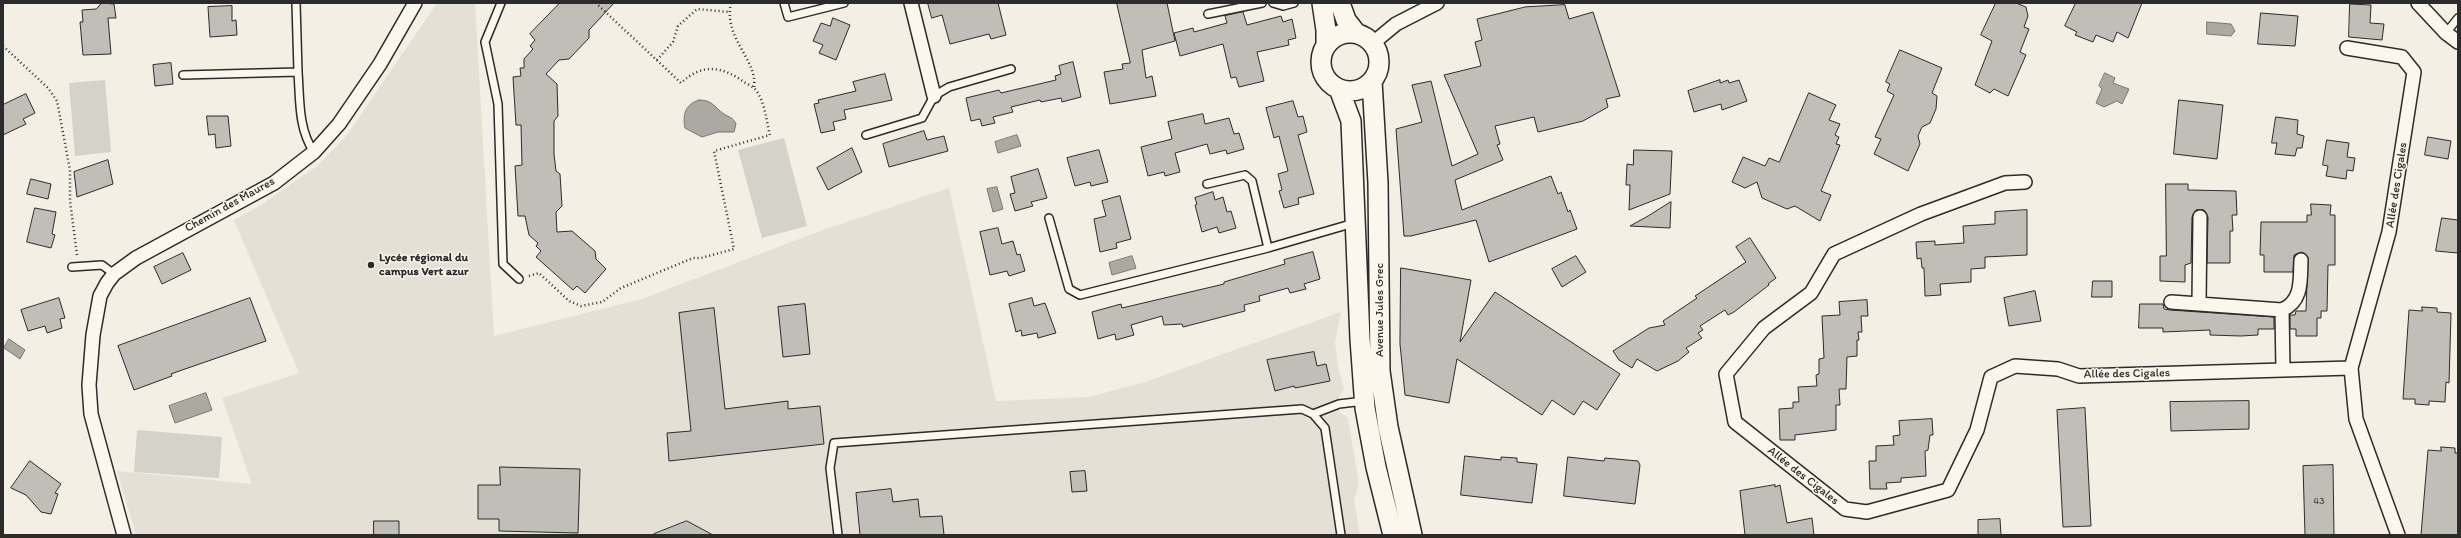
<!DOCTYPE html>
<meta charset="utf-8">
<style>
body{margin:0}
#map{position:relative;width:2461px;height:538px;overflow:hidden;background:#f3efe4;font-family:Itim,sans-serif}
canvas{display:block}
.frame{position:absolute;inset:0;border:4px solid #2b2b2b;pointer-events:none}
</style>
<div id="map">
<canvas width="2461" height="538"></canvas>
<div class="frame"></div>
</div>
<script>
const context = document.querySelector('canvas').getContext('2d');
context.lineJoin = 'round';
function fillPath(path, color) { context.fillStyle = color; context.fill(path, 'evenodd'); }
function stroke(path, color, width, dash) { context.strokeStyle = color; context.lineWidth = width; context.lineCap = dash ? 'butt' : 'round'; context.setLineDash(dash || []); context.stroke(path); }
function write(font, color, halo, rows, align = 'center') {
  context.font = font + ' Itim,sans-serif'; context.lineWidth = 3; context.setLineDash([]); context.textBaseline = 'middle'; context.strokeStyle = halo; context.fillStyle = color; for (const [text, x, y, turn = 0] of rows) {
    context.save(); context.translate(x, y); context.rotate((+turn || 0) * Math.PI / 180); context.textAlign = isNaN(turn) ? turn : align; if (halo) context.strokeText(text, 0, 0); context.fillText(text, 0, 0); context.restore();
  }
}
fillPath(new Path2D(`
 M437,3H475L494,336L642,299L820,231L949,188L996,401L1089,397L1145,382L1341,312L1335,342L1338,367L1344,389L1339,396V412L1348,418L1359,484L1354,500L1360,535H136L117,471L252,484L222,398L299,373L234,220L261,205L317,166L347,135Z`), '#e4e0d6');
fillPath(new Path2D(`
 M105,80L111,152L75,156L69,83Z
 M784,138L807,226L762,238L738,150Z
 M137,430L222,437L219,478L134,472Z`), '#d5d2c9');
const water = new Path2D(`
 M2207,22L2231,24L2235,31L2231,36L2207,34Z
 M2105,73L2115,78L2113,83L2129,89L2122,104L2117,101L2104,107L2096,103L2102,89L2099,86Z
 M699,100C713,100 714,107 724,114C730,118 733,117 736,124L734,132H718L702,137L685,128C682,114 686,104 699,100Z
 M1017,135L1021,146L998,153L995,142Z
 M997,187L1003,209L993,212L987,189Z
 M1132,256L1136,268L1112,275L1109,263Z
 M9,339L25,350L20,359L4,348Z
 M206,393L212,410L175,423L169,406Z`);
fillPath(water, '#aca9a2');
stroke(water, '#787772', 1);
const building = new Path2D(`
 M102,3L114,4L116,18H108L111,54L83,55L80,22H83L82,10L96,9Z
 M560,3H614L589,30V38L569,59L559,60L546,74L557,84L558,116L554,121V154L556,171L560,174L562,206L556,212L557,232L572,231L595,251L596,259L606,269L585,293L577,286L573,290L536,257L541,251L536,246L538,243L529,235L525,216H518L515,166L522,165L521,125H516L513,77L521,76L520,68H524V59L533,49L530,46L535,40L530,34Z
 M928,3H998L1006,35L991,39L989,34L950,44L942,15L932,18Z
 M1117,3H1167L1175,41L1142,50L1146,78L1152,76L1156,96L1110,104L1104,72L1123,69L1122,64L1130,63Z
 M1996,3H2016L2026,7L2028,16L2024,27L2029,29L2020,52L2026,55L2008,96L1994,89L1990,93L1975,85L1992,41L1981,35Z
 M2076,3H2142L2128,38L2117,32L2113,42L2096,35L2093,42L2075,35L2077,32L2065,26Z
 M2350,4L2371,5L2370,23L2384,24L2382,40L2349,37Z
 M1565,5L1569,19L1593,12L1620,96L1606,99L1608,107L1583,121L1538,132L1534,117L1495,126L1500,144L1497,145L1503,160L1455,180L1462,210L1551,176L1558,194L1561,192L1568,212L1570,210L1577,229L1489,262L1476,220L1411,236H1404L1396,129L1422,122L1412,85L1431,81L1452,166L1478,154L1444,75L1481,66L1475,42L1482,40L1477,19L1525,7Z
 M232,6V21L236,20L237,35L210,37L208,7Z
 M1243,12L1247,25L1281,16L1283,22L1292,19L1296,38L1288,40L1289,45L1257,52L1264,81L1239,87L1236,77L1231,78L1223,44L1180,56L1174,33L1193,28L1194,32L1227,23L1225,16Z
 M2261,13L2298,16L2295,46L2258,44Z
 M833,18L850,25L836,60L819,53L823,45L813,41L821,23L830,26Z
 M1900,50L1942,68L1932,93L1937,96L1936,109L1930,123L1922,127L1918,136L1920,144L1908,171L1874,154L1881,139L1875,137L1894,95L1887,91L1890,84L1886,82Z
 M1073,62L1081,97L1062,102L1061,98L1041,102L1040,100L1011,107L1013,112L993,117L995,123L982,126L980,119L971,121L966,98L999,90L1001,93L1056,80L1055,76L1061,74L1059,66Z
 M171,63L173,84L155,86L153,65Z
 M885,74L892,100L844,110L846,119L833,122L835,130L821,133L814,104L819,103L818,100L856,91L853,82Z
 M1720,80V83L1728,80L1729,83L1739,80L1747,101L1722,110L1721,104L1694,112L1688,91Z
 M1809,93L1836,105L1829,120L1840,124L1835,135L1839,137L1836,144L1840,145L1821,191L1831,195L1820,221L1795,206L1787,209L1762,198L1757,182L1745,188L1732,182L1743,157L1765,166L1769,158L1779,162Z
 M26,94L35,113L23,119L26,124L3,135V105Z
 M2179,100L2223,105L2217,159L2174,154Z
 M1293,101L1298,117L1303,116L1307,132L1298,135L1314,194L1298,198L1299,204L1284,208L1279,191L1282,190L1278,174L1288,171L1279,136L1274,138L1266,108Z
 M1203,114L1205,124L1229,118L1234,134L1239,133L1244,149L1227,154L1226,150L1210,154L1207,144L1175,153L1180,172L1165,176L1164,172L1148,176L1141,147L1172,139L1168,122Z
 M207,116H228L231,146L216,148L215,134L209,135Z
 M2276,117L2298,120L2297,134L2304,136L2302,148H2297L2295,156L2275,154L2277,143H2272Z
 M924,131L927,140L944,136L948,151L889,167L883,144Z
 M2428,137L2451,141L2448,159L2425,155Z
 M2327,140L2349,143L2347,157L2355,158L2353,171L2347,170L2346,179L2326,176L2328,166L2323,165Z
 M852,148L862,172L828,190L817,168Z
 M1099,150L1108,182L1091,186L1090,182L1075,186L1067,158Z
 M1634,150L1672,151L1670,194L1629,210L1630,185H1626L1627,164L1633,165Z
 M108,160L113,184L77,197L74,172Z
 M1038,169L1047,198L1031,202L1033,206L1015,211L1010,194L1015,193L1011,177Z
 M31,179L51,184L48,199L27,194Z
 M2166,184H2188V190L2236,191L2237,215H2232L2233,231H2230V263H2207L2208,217L2204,210H2196L2192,217L2191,263L2185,265V282L2160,281V256H2166Z
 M1213,192L1215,200L1223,197L1227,212L1231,211L1236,228L1219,233L1217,227L1202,232L1195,205L1197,204L1195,198Z
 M1120,196L1131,239L1116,243L1117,248L1100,252L1094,219L1106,216L1102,201Z
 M1671,202L1670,228L1630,226L1648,216Z
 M2311,204L2331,205L2330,215H2335V265H2328L2327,311H2321V318H2317V336H2296V329H2290V315H2295L2296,311H2306L2308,257L2302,252L2294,255L2293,272H2264V255H2260L2261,222H2307V215H2311Z
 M35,208L56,212L52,234L55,235L51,248L27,242Z
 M2027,210V255L1985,257V268L1971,269V282L1940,284L1941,295L1925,296L1924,268H1922L1921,258L1917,259L1916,242L1935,241V245L1964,243L1963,226L1995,224V212Z
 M2442,218L2458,220V253L2436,251Z
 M998,228L1002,244L1013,241L1017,255L1020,254L1025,271L1009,276L1007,271L990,275L980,232Z
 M1750,238L1776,278L1768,284L1769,285L1734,312L1728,315L1725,310L1700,326L1703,330L1698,333L1702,338L1686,348L1689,352L1678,361L1657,371L1637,359L1632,368L1619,360L1613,351L1649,328L1665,325L1663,321L1697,298L1695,296L1746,262L1736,247Z
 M1313,252L1320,279L1304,284L1306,289L1290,293L1288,288L1259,296L1260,301L1244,305L1245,311L1183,327L1182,324L1164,325L1162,316L1131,325L1134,335L1116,340L1115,334L1098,339L1092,312L1121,304L1122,308L1224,284V282L1285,264L1284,260Z
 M183,253L191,270L162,284L154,267Z
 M1576,256L1586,272L1562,287L1552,269Z
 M1401,268L1471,280L1460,342L1495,292L1620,374L1597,410L1583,401L1574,415L1552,400L1542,415L1457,359L1449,403L1405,395L1400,344Z
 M2093,281H2112V297H2092Z
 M2035,291L2041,321L2009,326L2004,298Z
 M59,298L65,318L60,319L62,328L47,333L45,326L28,331L21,310Z
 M250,298L266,341L185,369L171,374L172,376L134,390L118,346Z
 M1032,298L1034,306L1045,303L1056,333L1038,338L1037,333L1022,336L1021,330L1016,332L1009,304Z
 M1867,300L1868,316H1861L1862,332H1858L1859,340H1857V356L1847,357L1846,389H1839L1840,405H1836V430L1795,435V440H1780L1779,409L1793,408V402H1799L1798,387L1817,386L1816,375L1819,374V359L1824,358L1822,316L1840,315L1839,302Z
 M805,304L810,354L783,357L778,307Z
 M2140,304H2163L2164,309L2170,310L2274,317V329H2258V335L2241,336L2210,335V330L2163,332V328H2139Z
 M2422,307L2437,308V312L2451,313L2449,383L2446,382L2445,402L2429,401V405L2415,404V399H2403L2409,310L2422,311Z
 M714,308L725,409L788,401V409L820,406L824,444L669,461L667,433L691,431L679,313Z
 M1314,352L1317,366L1326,364L1330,381L1295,388L1294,386L1275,391L1267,360Z
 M2249,401V429L2171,431L2170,402Z
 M2085,408L2091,526L2063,527L2057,410Z
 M1932,419L1933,435H1930L1928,450L1925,451L1926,476L1901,478V482L1886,483L1887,489H1870L1869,461H1876V446L1894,445L1893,436L1900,435L1899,421Z
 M2441,447L2455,448V453H2458V535H2421L2428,450L2441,451Z
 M1465,456L1501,460V457L1517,458V462L1537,464L1532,503L1461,495Z
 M1568,457L1604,461L1605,458L1638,461L1640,465L1635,504L1564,496Z
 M30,461L61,484L55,493L58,494L51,514L41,512L26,495L11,488Z
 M2333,465L2334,535H2305L2303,466Z
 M500,467L580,469L578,533L499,531V519H478V485H500Z
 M1085,471L1087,491L1072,492L1070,472Z
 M1775,485V487L1780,485L1787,523L1812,518L1814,535H1745L1740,491Z
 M891,489L893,502L918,499L920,517L942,516L944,535H860L856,493Z
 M2000,519L2001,535H1978V520Z
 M374,521H399V535H374Z
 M687,521L713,535H654V534Z`);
fillPath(building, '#c0beb6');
stroke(building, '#2b2b2b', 1);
const lane = new Path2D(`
 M296,3L298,72
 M501,3L485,42L498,104L503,264L519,279
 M784,3L788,17L844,3
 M1273,3L1283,6L1294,3
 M1208,14L1262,3
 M2446,33L2458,18
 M183,75L298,72C300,99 298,129 314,152
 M866,135L922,118L934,96L949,87L1011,69
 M1207,184L1245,175L1252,181L1268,248
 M1049,218L1069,289L1080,295L1268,248L1354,223
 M72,267L102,265L114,274
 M1313,414L1339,404L1364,401
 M838,535L830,468L834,443L1302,409L1313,414L1325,428L1341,535`);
const street = new Path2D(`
 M911,3L934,96
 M2418,3L2446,33L2458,42
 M1373,43L1396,24L1437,3
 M2347,48L2402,57L2414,72L2389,232L2351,368L2356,419L2398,535
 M2025,182L2005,183L1921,214L1834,254L1811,293L1764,328L1726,374L1735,422L1845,509L1867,512L1948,490L1977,430L1991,377L2015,366L2058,369L2079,376L2351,368
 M2171,302L2282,310L2283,370
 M2199,304L2200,217
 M2282,310C2303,301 2300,280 2301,260
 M124,535L91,414L89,385L93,335L100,296L107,283L114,274L136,258L274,183L314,152L339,124L380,64L415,3`);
const secondary = new Path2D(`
 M1322,3L1326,30V44
 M1340,3L1346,20L1356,33
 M1321 62a29 29 0 1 1 58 0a29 29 0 1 1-58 0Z
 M1372,81L1378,183L1380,371L1388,427L1412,535
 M1339,89L1351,121L1360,339L1365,408L1376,467L1393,535`);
stroke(lane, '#2b2b2b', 10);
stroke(street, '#2b2b2b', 16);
stroke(secondary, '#2b2b2b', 22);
stroke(new Path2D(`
 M731,3C723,39 758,59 754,88
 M3,46L48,88L57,101L70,170V201L77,255
 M657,60L673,42L678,26L697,9L729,12
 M529,276L539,273L569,301L581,306L602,302L621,288L693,258H701L734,249L714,151L770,135C766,120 765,100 754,88C752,86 747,84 744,82C722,66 702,63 681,83L596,3`), '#2b2b2b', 2.5, [1, 3]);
stroke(lane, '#fbf7ec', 7);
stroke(street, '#fbf7ec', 13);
stroke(secondary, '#fbf7ec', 19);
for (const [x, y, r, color] of [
 [371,265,4,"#2b2b2b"]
]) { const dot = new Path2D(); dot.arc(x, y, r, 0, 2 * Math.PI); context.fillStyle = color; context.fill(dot); stroke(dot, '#fbf7ec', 1.5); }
write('10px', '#50504e', null, [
 ["43",2319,501]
]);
write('12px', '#2b2b2b', '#fbf7ec', [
 ["Allée des Cigales",2397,185,-81],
 ["Chemin des Maures",230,205,-29],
 ["Avenue Jules Grec",1380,310,-90],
 ["Allée des Cigales",2127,374,-1],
 ["Allée des Cigales",1803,476,38]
]);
write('bold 12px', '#2b2b2b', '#fbf7ec', [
 ["Lycée régional du",379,258],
 ["campus Vert azur",379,272]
], 'left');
</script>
